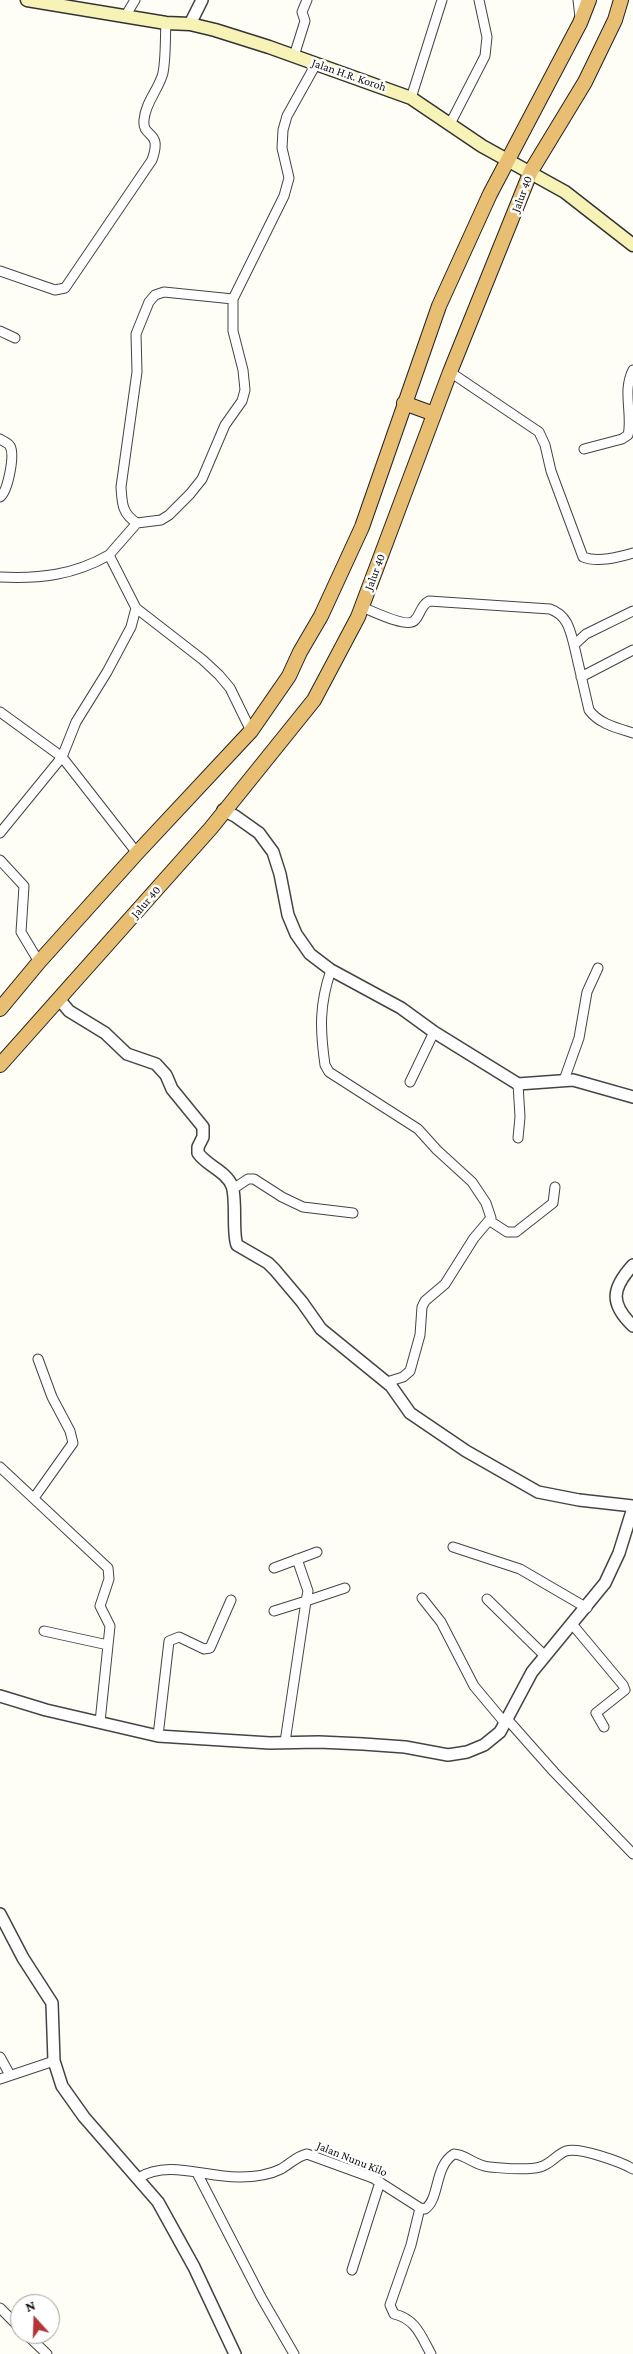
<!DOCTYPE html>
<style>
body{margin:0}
#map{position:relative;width:633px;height:2354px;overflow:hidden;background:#fefdf6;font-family:"Crimson Pro",serif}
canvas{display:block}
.north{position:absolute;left:10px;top:2294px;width:50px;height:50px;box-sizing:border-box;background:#fff;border:1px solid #a0a0a0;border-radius:50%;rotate:340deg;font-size:14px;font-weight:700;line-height:20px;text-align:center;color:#111}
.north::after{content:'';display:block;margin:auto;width:18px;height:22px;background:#b43537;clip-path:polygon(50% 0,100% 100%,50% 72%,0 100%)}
</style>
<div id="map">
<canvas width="633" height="2354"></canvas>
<div class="north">N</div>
</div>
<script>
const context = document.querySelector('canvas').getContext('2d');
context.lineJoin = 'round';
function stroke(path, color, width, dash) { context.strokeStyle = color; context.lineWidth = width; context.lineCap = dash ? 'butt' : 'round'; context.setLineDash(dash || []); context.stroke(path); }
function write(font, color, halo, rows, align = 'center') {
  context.font = font + ' "Crimson Pro",serif'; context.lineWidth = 5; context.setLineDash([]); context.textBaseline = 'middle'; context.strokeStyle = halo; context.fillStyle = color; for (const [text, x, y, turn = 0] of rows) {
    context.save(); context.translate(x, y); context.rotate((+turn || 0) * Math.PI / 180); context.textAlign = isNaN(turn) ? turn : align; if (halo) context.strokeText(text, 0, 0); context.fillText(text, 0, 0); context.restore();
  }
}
const minor = new Path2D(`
 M578,0L580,17
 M126,15L135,0
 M294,56L305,21L302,12L307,0
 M411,98L442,0
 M450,124L485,56L487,37L479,0
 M0,271L55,290L65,288L152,160C163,129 142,139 144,120C145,103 159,89 163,73C166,57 165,39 166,23
 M0,331L15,338
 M450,372L539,432L545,445L551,471L583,557C598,563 619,557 633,553
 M0,439C3,441 8,443 10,446C15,455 8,491 0,497
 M584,449L622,439L628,435C633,415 622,391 633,370
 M137,523L161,520L169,515L190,494L202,479L225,425L242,401L245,390L243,370L233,331V299L284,196L289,178L282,148L283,130L287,116L316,64
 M109,555L137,523C122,514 122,503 121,487L137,372L136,334L149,302L155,295L164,292L233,299
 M0,577C40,579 74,575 109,555L136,608L203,660L219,675L230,688L251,731
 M362,607C372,611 408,629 415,620C421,614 420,606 429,601L550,609C567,615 570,629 574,645
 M633,611L586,634L574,645L589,710C599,724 617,728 633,733
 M581,677L633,650
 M0,712L62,757L137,853
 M0,833L62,757L76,722L107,672L131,627L136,608
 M0,860L24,886L21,932L39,962
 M331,970C319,1005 320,1030 325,1065L329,1072L418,1129L437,1150L472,1182L486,1203L491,1218L474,1238L445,1284L425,1301L422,1307L420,1335L410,1371L403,1377L387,1382
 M564,1080L579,1038L587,992L598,968
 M410,1082L434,1032
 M518,1138L520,1117L518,1084
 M233,1189L248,1179H254L282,1197L303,1207L353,1213
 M490,1221L507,1232H516L553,1203L555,1187
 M0,1467L108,1568L109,1579L100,1606L110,1626L100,1722
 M34,1498L73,1443L70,1431L52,1397L38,1359
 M453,1547L520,1569L587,1608
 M274,1568L317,1552
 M422,1598L441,1622L474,1686L505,1723
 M487,1599L545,1656
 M274,1611L306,1601L308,1591L297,1559
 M572,1624L623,1685L625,1690L596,1713L604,1727
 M44,1631L108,1645
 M507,1719L554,1772L633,1854
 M158,1736L169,1641L179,1637L204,1649L210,1648L231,1600
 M285,1742L306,1601L345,1588
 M0,2057L10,2075
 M0,2079L54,2061
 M197,2173L261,2297L294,2354
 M138,2178C169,2159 206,2178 240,2177C253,2177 269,2175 281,2169C290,2164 297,2156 307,2154L373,2178L420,2208L425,2209C440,2199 434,2166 454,2154C465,2154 475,2166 490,2167C504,2168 526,2171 540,2167C550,2165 557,2154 566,2151C580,2147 621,2162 633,2169
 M420,2208L411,2245L390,2305L394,2314C416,2319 421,2336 431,2354
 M352,2270L380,2182
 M0,2308L20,2328
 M26,2334L47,2354`);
const tertiary = new Path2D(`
 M190,24L202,0
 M223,810L235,816L259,833L273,852L280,874L288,915L296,934L310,954L331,970L401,1008L434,1032L518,1084L573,1080L633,1097
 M59,999L69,1011L105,1033L127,1054L156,1064L166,1075L172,1089L203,1127V1137L198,1147V1153C207,1166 226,1171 232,1186C237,1200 232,1233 237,1245L268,1263L275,1270L302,1302L321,1329L391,1386L410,1413L466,1451L538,1492L579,1500L633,1506
 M633,1265C611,1289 610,1304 633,1326
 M0,1696L46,1710L158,1736L270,1743L319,1742L363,1744L405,1747L448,1755L467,1752L484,1745L500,1732L532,1672L605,1583L619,1553L633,1508
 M0,1914L23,1958L52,2003L54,2061L62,2086L84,2117L158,2202L194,2267L235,2354`);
const secondary = new Path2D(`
 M27,0L166,23L190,24L215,30L269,47L411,98L482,146L565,192L633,245`);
const trunk = new Path2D(`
 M404,403L434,414
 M0,1009L39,962L137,853L251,731L289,676L300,652L321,616L362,527L439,306L490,194L580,23L589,0
 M0,1065L211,828L314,700L358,617L450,372L531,171L585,82L615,20L621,0`);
stroke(minor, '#444', 11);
stroke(tertiary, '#444', 14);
stroke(secondary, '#333', 15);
stroke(trunk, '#222', 16);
stroke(minor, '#fff', 9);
stroke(tertiary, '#fff', 11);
stroke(secondary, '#f7f3b7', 12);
stroke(trunk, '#e8be72', 14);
write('12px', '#111', '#fff', [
 ["Jalan H.R. Koroh",349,75,19],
 ["Jalur 40",522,194,-69],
 ["Jalur 40",375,572,-69],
 ["Jalur 40",146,902,-49],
 ["Jalan Nunu Kilo",352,2159,22]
]);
</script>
